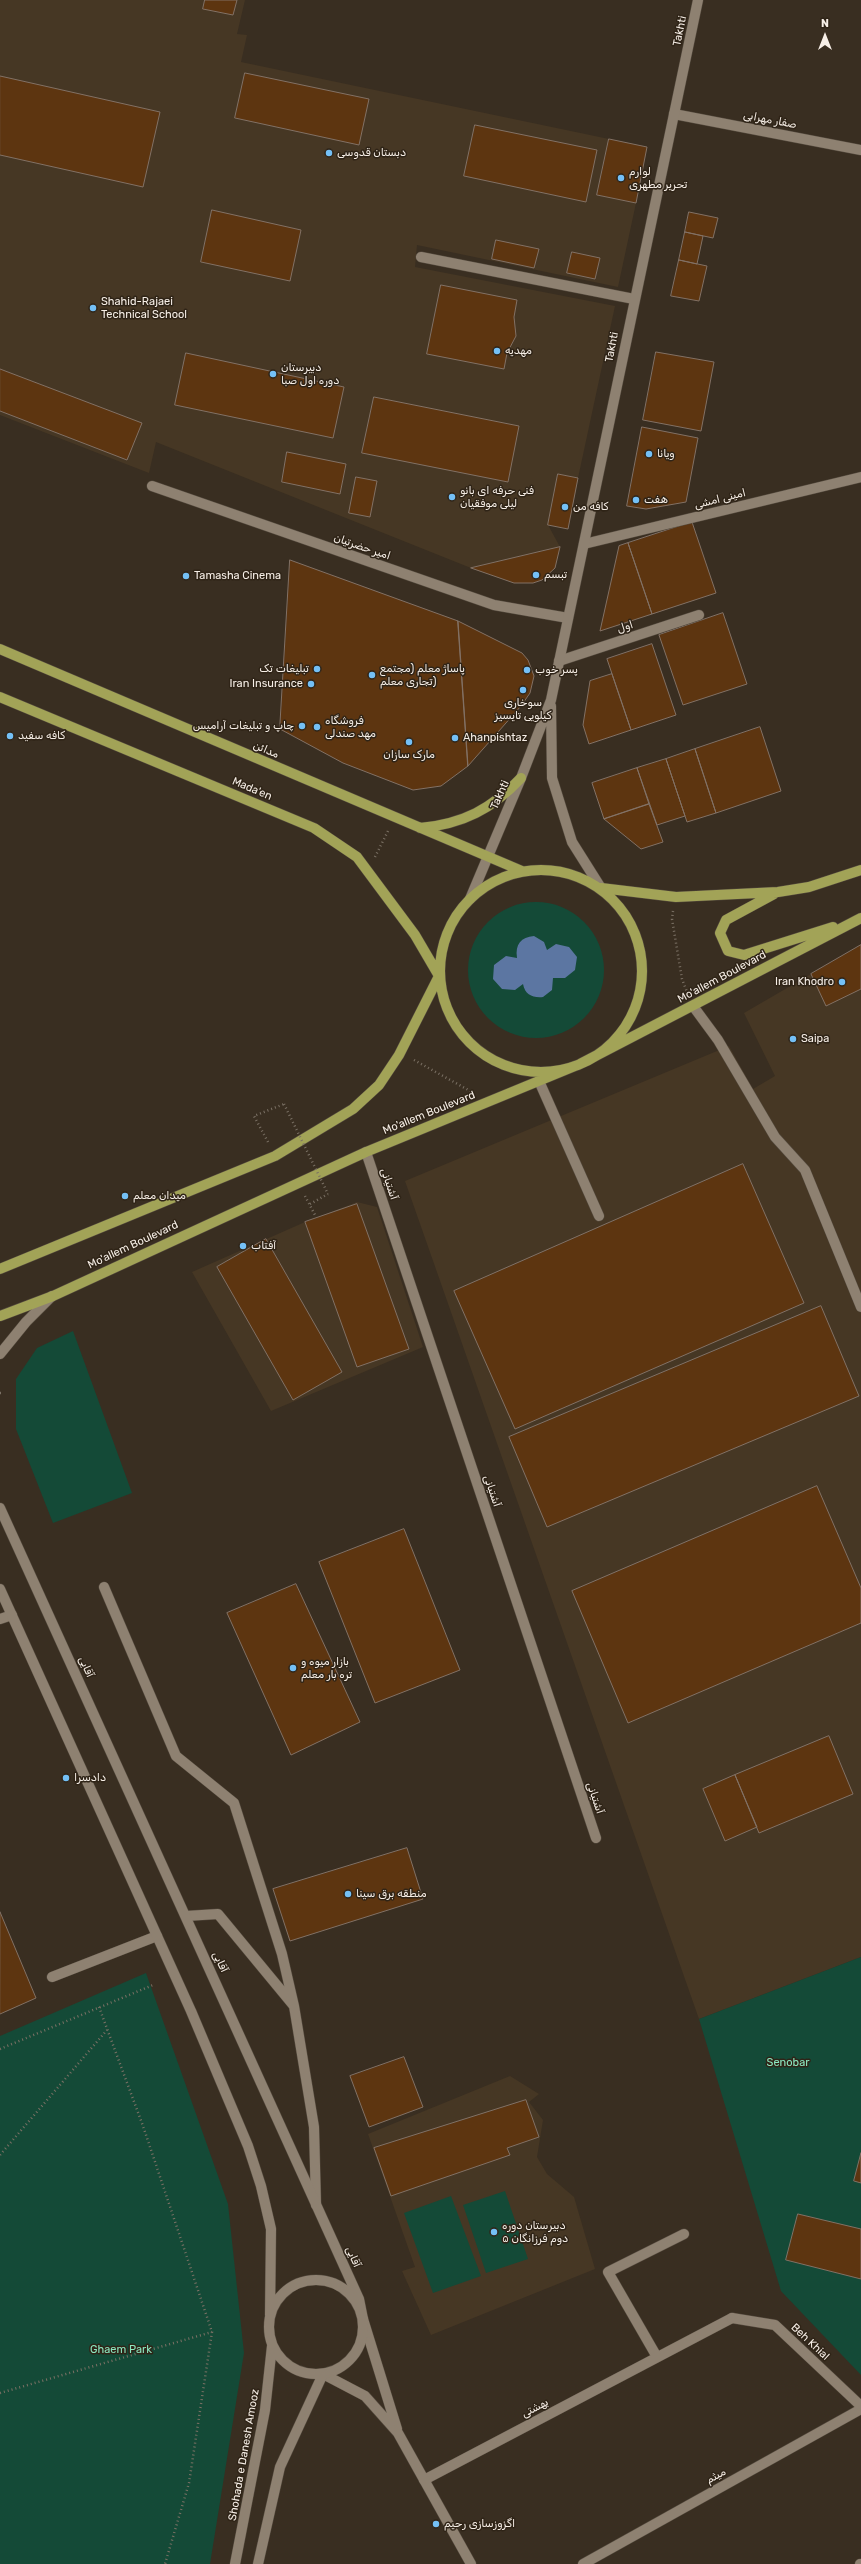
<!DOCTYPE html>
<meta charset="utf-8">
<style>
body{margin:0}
#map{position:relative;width:861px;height:2564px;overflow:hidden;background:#392e21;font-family:Rubik,sans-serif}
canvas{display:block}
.north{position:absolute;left:805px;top:16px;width:40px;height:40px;-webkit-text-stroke:3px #2f2417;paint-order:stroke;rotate:0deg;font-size:11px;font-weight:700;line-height:16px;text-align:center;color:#f7efe7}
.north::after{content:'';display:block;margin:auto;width:14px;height:18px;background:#f7efe7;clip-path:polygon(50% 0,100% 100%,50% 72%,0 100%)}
</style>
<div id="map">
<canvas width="861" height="2564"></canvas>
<div class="north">N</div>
</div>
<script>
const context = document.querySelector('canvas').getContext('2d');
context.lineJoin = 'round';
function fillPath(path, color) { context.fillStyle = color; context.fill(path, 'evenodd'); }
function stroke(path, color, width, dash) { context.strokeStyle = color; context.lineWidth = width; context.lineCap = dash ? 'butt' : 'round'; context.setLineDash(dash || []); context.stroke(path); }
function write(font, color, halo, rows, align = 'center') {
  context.font = font + ' Rubik,"Noto Sans Arabic",sans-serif'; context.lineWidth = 3; context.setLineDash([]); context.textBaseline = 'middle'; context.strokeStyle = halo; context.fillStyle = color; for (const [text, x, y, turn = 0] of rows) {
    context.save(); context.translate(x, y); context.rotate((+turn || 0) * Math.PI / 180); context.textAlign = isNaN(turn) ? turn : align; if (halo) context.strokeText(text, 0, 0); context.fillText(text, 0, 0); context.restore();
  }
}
fillPath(new Path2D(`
 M0,0H245L237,34L247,35L241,62L609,139L597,195L636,203L618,287L417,245L415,267L615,306L578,478L558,474L548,525L560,547L471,568L156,442L149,473L0,415Z
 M861,945V1957L699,2019L405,1181L729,1046L753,1089L775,1076L744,1013Z
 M357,1202L377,1207L423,1347L271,1411L192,1272L305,1222Z
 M510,2076L539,2094L529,2102L543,2120L537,2157L547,2174L574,2197L595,2269L431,2335L402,2271L415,2267L368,2134Z`), '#463724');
fillPath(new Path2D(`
 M468 970a68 68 0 1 1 136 0a68 68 0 1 1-136 0Z
 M73,1331L132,1493L53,1523L16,1429V1379L37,1348Z
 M861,1957V2375L781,2291L699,2019Z
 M146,1973L228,2204L244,2353L210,2564H0V2036Z
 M505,2191L528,2259L486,2273L463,2205Z
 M451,2196L481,2276L433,2293L404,2213Z`), '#144a37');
fillPath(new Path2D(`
 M534,936L544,942L547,950L556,944L569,947L577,957L575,970L565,978H553L552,990L543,997C533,998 525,995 523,984L515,990L502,989L493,979L494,965L506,956L517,958C515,944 521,937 534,936Z`), '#5c76a2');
const building = new Path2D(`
 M205,0H237L233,15L203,9Z
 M245,73L369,99L359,145L235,118Z
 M0,76L160,112L143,187L0,155Z
 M475,125L597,150L586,202L464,176Z
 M609,139L647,147L636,203L597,195Z
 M212,210L301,230L290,281L201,262Z
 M689,212L718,218L713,238L685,232Z
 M685,232L703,236L697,264L679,260Z
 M496,240L539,249L534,268L492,259Z
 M572,252L600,258L595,279L567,273Z
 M679,260L707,266L699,301L671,296Z
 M441,285L517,300L514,317L516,336L507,353L504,369L427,354Z
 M656,352L714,362L701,431L643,420Z
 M186,353L344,387L333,438L175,405Z
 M0,369L142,423L127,460L0,411Z
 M374,397L519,426L508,482L362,453Z
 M642,427L698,438L686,502L646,509L627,506Z
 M287,452L346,464L340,494L282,482Z
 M558,474L578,478L568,529L548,525Z
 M356,477L377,481L370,517L349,513Z
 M692,522L716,593L652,614L628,543Z
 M628,543L652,614L600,631L619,546Z
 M560,547L555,568L542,580L533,583H514L471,568Z
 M290,560L458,621L468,766L441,786L413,790L343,763L280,729Z
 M723,613L747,684L683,705L659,635Z
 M458,621L522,653L528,660L534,676L530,693L521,706L468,766Z
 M652,644L676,715L631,730L607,659Z
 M612,674L631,730L589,744L583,725L590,681Z
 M760,727L781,791L716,813L695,749Z
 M695,749L716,813L687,822L666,759Z
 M666,759L685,816L657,825L637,768Z
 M637,768L649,804L604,819L592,783Z
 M649,804L663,842L641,849L604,819Z
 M861,945V989L826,1006L811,974Z
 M743,1164L804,1303L515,1429L454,1291Z
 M357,1204L409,1349L357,1367L305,1222Z
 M266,1239L342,1372L293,1400L217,1267Z
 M821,1306L859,1396L547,1527L509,1437Z
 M817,1486L861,1588V1623L628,1723L572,1591Z
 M404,1529L460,1670L375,1703L319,1562Z
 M296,1584L360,1722L291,1755L227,1613Z
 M829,1736L853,1794L759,1833L735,1775Z
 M735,1775L757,1827L725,1841L703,1789Z
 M407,1848L423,1899L290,1941L273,1889Z
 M0,1912L36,1998L0,2014Z
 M404,2057L423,2107L369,2127L350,2076Z
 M526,2100L539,2137L507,2148L510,2155L391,2196L374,2148Z
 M861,2153V2183L854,2181Z
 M798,2214L861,2229V2279L786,2260Z`);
fillPath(building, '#5d3510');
stroke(building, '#827165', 1);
const service = new Path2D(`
 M421,257L634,299
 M693,1006L718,1040L775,1137L805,1170L861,1307
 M539,1081L599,1216
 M104,1587L176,1756L234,1803L282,1954L294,2006
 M0,1619L12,1615
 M186,1916L218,1914L294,2006L314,2127L316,2205
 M52,1977L157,1936`);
const minor = new Path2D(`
 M674,114L861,150
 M152,486L494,605L568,618
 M584,544L861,477
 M559,661L699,615
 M366,1152L596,1838
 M657,2357L608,2272L684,2234
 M424,2480L732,2318
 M583,2564L861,2409
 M860,2564H861`);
const tertiary = new Path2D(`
 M732,2318L775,2325L861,2406
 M363,2319L397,2429
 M323,2374L365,2396L398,2433L471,2564`);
const secondary = new Path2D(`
 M551,706L552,778L572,842L601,888
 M470,899L521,778L551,700L698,0
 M0,1354L26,1322L52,1296
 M0,1508L359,2299L363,2319
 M0,1589L191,2011L248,2146L261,2186L271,2229L270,2315
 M269 2327a47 47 0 1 1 94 0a47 47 0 1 1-94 0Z
 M235,2564L265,2410L272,2346
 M258,2564L280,2467L323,2374`);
const primary = new Path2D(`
 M0,649L522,871
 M0,697L314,828L357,857L415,935L439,976L399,1055L379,1085L353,1109L275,1156L0,1269
 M420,828C463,824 492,809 521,778
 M440 971a101 101 0 1 1 202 0a101 101 0 1 1-202 0Z
 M601,888L676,897L778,892L809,887L861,870
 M774,894L726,920L720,933L728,951L744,955L833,927
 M0,1316L53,1296L366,1152L580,1064L861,918`);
stroke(service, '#544a3e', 11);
stroke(minor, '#544a3e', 11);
stroke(tertiary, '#544a3e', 11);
stroke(secondary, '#544a3e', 11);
stroke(primary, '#544a3e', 11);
stroke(new Path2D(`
 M375,857L388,831
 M673,911L672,919L682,979L687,992
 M414,1060L472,1092
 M268,1142L254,1116L284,1104
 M305,1196L315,1215
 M310,1204L328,1194
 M0,1393H3
 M99,2007L143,2126L212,2332L189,2483L165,2564
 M0,2049L153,1985
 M0,2155L107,2030
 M0,2393L212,2332`), '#7b7165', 2.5, [1, 3]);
stroke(service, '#8e8171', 10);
stroke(minor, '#8e8171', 10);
stroke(tertiary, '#8e8171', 10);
stroke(secondary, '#8e8171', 10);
stroke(primary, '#a2a357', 10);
stroke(new Path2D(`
 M284,1104L328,1194`), '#7b7165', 2.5, [1, 3]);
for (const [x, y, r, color] of [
 [329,153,4,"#74c0f6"],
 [621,178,4,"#74c0f6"],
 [93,308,4,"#74c0f6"],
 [497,351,4,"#74c0f6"],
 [273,374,4,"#74c0f6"],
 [649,454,4,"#74c0f6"],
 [452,497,4,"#74c0f6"],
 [636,500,4,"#74c0f6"],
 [565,507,4,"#74c0f6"],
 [536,575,4,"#74c0f6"],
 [186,576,4,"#74c0f6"],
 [317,669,4,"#74c0f6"],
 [527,670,4,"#74c0f6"],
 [372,675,4,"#74c0f6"],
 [311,684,4,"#74c0f6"],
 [523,690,4,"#74c0f6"],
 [302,726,4,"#74c0f6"],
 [317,727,4,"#74c0f6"],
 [10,736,4,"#74c0f6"],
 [455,738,4,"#74c0f6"],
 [409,742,4,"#74c0f6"],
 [842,982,4,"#74c0f6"],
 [793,1039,4,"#74c0f6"],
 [125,1196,4,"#74c0f6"],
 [243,1246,4,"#74c0f6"],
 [293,1668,4,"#74c0f6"],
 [66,1778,4,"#74c0f6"],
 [348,1894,4,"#74c0f6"],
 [494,2232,4,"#74c0f6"],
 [436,2524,4,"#74c0f6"]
]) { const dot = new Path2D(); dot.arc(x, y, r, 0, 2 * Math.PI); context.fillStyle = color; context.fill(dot); stroke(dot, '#2f2417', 1.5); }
write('11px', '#f7efe7', '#2f2417', [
 ["Takhti",680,31,-78],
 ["صفار مهرابی",770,120,11],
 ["Takhti",612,347,-79],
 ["امینی امشی",720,499,-14],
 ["امیر حضرتیان",362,547,19],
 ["اول",625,627,-18],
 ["مدائن",266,750,23],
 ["Mada'en",252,789,23],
 ["Takhti",500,795,-66],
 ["Mo'allem Boulevard",722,977,-28],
 ["Mo'allem Boulevard",429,1113,-22],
 ["آشتیانی",389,1184,71],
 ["Mo'allem Boulevard",133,1245,-25],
 ["آشتیانی",492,1491,71],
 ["آقایی",86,1667,66],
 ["آشتیانی",595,1798,71],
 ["آقایی",220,1962,65],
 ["آقایی",353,2257,66],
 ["Beh Khial",810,2342,43],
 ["بهشتی",535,2408,-28],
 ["Shohada e Danesh Amooz",244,2455,-80],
 ["میثم",716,2476,-29]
]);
write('11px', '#f7efe7', '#2f2417', [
 ["دبستان قدوسی",337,153],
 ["لوارم",629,172],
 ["تحریر مطهری",629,185],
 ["Shahid-Rajaei",101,302],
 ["Technical School",101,315],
 ["مهدیه",505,351],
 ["دبیرستان",281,368],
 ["دوره اول صبا",281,381],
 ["ویانا",657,454],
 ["فنی حرفه ای بانو",460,491],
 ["لیلی موفقیان",460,504],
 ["هفت",644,500],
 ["کافه من",573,507],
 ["تبسم",544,575],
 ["Tamasha Cinema",194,576],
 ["تبلیغات تک",309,669,"right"],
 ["پاساژ معلم (مجتمع",380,669],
 ["تجاری معلم)",380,682],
 ["پسر خوب",535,670],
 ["Iran Insurance",303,684,"right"],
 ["سوخاری",523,703,"center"],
 ["کیلویی تایسیز",523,716,"center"],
 ["فروشگاه",325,721],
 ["مهد صندلی",325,734],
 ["چاپ و تبلیغات آرامیس",294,726,"right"],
 ["کافه سفید",18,736],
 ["Ahanpishtaz",463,738],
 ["مارک سازان",409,755,"center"],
 ["Iran Khodro",834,982,"right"],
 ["Saipa",801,1039],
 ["میدان معلم",133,1196],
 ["آفتاب",251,1246],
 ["بازار میوه و",301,1662],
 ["تره بار معلم",301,1675],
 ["دادسرا",74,1778],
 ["منطقه برق سینا",356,1894],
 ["دبیرستان دوره",502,2226],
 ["دوم فرزانگان ۵",502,2239],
 ["اگزوزسازی رحیم",444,2524]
], 'left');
write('11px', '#8be8c0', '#2f2417', [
 ["Senobar",788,2063],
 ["Ghaem Park",121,2350]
]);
</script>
